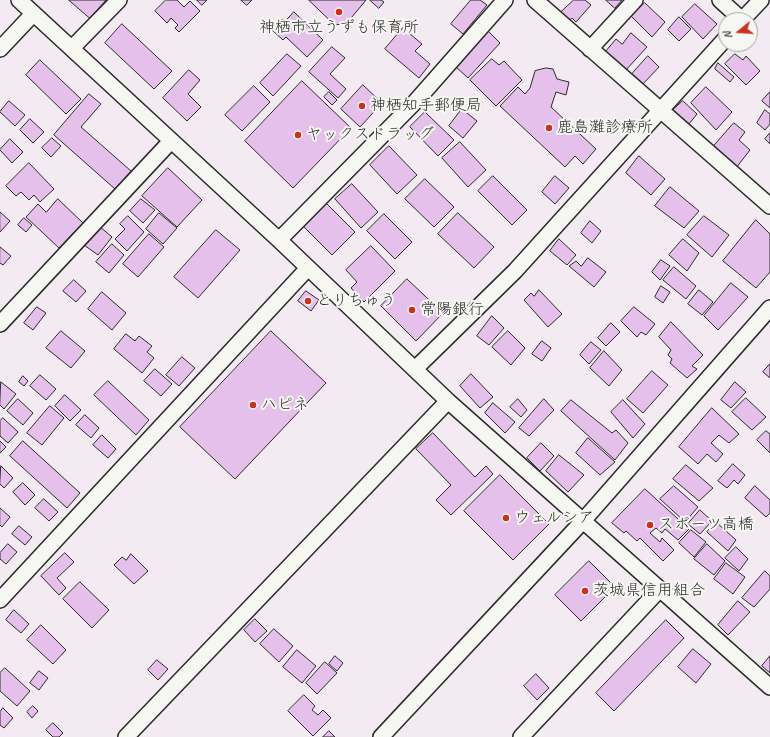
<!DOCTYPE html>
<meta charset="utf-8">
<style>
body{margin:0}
#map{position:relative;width:770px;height:737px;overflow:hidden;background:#f3ebf1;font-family:Caveat,sans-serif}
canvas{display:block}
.north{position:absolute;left:718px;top:12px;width:40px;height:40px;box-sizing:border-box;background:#f6f6f2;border:1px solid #a5a5a2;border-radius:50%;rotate:252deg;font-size:11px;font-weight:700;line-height:16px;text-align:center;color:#2b2b2b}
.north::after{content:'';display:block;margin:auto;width:14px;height:18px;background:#c8321e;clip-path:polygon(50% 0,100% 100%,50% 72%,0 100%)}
</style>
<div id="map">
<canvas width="770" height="737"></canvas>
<div class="north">N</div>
</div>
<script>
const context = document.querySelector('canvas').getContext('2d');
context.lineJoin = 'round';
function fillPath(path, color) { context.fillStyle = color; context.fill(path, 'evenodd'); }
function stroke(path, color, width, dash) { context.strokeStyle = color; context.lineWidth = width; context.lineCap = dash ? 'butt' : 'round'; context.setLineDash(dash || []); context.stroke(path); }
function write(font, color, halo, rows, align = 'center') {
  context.font = font + ' Caveat,"Klee One",sans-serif'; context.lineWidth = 4; context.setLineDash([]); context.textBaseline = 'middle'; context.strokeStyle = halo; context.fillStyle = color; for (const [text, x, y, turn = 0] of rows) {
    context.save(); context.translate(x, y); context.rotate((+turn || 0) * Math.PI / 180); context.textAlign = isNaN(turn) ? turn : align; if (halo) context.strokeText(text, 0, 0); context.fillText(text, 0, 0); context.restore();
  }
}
const building = new Path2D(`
 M69,0H106L90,18Z
 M166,0H177L184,7L190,1L200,11L179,32L175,28L178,25L171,18L167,23L155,11Z
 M197,0H207L202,5Z
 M241,0H252L247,5Z
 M309,0H366L347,23L335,25Z
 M370,0H381L384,2L379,8Z
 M471,0H480L487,5L463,34L451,24Z
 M574,0H585L591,5L576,22L572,18L568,22L559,14Z
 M606,0H622L615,8Z
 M645,3L665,22L652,37L631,16Z
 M695,4L717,24L703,39L682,17Z
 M294,12L323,40L307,57L286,37L283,40L272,30L282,19L285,21Z
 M679,17L691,29L679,41L668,30Z
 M122,24L172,71L154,89L105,43Z
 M403,28L422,44L415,51L430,64L419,78L385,49Z
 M488,31L500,43L468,78L455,66Z
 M631,33L647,47L625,71L605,52L616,39L622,44Z
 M332,47L345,58L330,74L346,89L338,98L309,72Z
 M287,54L301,66L273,96L260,83Z
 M735,54L743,60L746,56L760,71L746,85L725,64Z
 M648,56L659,67L643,84L632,74Z
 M492,59L499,65L504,61L522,80L496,106L470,80Z
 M40,60L81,99L66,114L26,75Z
 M718,63L734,77L730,82L715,69Z
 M546,68L553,69L557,79L569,82L566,95L556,92L551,107L596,149L583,164L575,156L565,167L500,106L518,87L525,94L530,88L535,71Z
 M189,70L200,80L188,94L201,107L187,121L163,98Z
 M302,81L351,128L293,188L245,141Z
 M363,85L382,103L360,127L341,109Z
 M254,86L270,102L242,131L225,115Z
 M706,87L732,112L716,130L691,103Z
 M329,92L337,100L332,105L324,97Z
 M770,92V108L762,101Z
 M89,94L101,104L81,127L131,171L115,189L54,135Z
 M9,101L25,115L15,126L0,112Z
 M683,101L697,114L689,124L673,110Z
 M462,109L477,121L463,138L449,126Z
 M765,110L770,114V124L765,130L757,123Z
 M425,112L454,140L438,156L410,127Z
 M30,119L44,132L33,143L20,130Z
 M734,123L745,132L739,140L750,150L736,168L713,147Z
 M770,133V144L765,139Z
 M52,138L61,146L51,157L42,148Z
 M10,139L23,152L12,163L0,150Z
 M460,142L486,170L468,187L442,158Z
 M389,146L417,175L397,194L370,165Z
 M639,156L665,179L651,195L626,173Z
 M29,163L54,189L40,202L34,195L29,200L21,192L16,196L6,186Z
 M168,168L202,200L177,227L142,196Z
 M493,176L527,210L512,225L478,191Z
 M555,176L569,188L555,204L542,192Z
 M425,179L454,207L434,227L405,199Z
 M352,184L378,212L361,228L335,199Z
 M670,187L699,211L684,228L655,206Z
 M58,199L83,223L59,248L26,217L38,204L46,212Z
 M141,199L155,210L143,223L130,211Z
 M325,202L355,232L332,255L302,225Z
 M0,212L10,221L0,232Z
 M159,213L177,228L163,244L146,229Z
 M458,213L494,247L474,268L438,234Z
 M384,214L412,242L395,259L367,231Z
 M128,216L144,232L127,251L115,239L125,229L120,224Z
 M704,216L729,235L712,257L687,235Z
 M24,218L32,225L26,232L18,225Z
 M756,220L770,234V272L756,288L723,261Z
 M590,221L601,231L592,243L581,233Z
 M99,226L112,237L98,255L84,245Z
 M216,230L240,250L198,298L174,277Z
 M149,234L164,247L138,277L123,264Z
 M559,239L576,255L567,265L550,251Z
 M683,239L699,253L687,271L669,255Z
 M112,244L124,255L109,273L96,262Z
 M371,246L395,271L364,302L351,288L357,282L346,270Z
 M0,247L11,256L3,265L0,263Z
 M588,258L606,272L594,287L569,266L576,261L581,266Z
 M661,260L670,266L660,280L652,272Z
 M674,267L696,286L686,299L663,280Z
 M407,279L443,313L416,341L381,306Z
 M74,280L86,291L76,302L63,291Z
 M731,283L748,297L718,330L704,316Z
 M661,286L670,292L663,303L655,297Z
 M539,290L562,314L548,327L524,300L531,293L534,296Z
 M699,290L713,302L702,315L688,304Z
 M306,291L319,300L311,311L298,301Z
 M102,292L126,313L112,330L88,309Z
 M37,307L46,313L33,330L24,323Z
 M634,307L655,324L646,335L641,332L637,337L621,321Z
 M492,316L504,328L489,345L477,336Z
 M671,322L703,355L692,366L697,369L687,378L670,363L672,359L668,355L671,350L659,337Z
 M611,323L620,332L606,346L598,338Z
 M61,331L85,351L71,368L46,348Z
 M271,331L326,383L235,479L180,427Z
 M508,331L525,348L511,365L492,347Z
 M126,334L135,341L139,336L152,346L147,352L154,358L142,373L114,349Z
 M542,341L551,348L542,361L532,354Z
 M591,342L601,350L589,364L580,355Z
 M604,351L622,370L609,386L590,368Z
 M182,357L195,368L179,386L166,375Z
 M770,364V378L763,372Z
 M155,369L172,384L161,396L144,381Z
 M652,371L668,385L643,413L627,399Z
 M471,374L493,397L480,408L460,386Z
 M40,375L56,389L46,400L30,386Z
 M23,376L28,381L24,386L19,382Z
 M108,381L149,420L136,435L94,395Z
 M1,382L16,394L4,409L0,405Z
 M735,382L746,392L731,408L721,400Z
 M65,395L81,410L70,421L55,406Z
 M746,398L766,417L752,430L732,412Z
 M18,399L33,413L23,425L7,411Z
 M518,399L527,410L521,417L510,407Z
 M544,399L554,410L529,436L519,428Z
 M571,400L612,433L616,430L628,443L615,460L561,411Z
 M623,400L645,424L633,438L611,412Z
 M493,403L515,422L505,433L485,413Z
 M50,406L64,418L42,445L27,433Z
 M712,408L739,434L729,443L719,435L711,443L723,454L716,462L707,454L698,464L679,447Z
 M85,415L99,428L91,438L76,425Z
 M3,418L18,432L8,443L0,436V421Z
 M766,431L770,434V453L757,440Z
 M433,433L475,477L486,466L493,474L451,515L436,500L451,485L416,449Z
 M102,435L116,449L108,458L93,445Z
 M588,438L615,462L600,475L576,453Z
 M0,441L6,447L0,453Z
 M23,441L80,493L67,508L10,456Z
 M541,443L554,456L540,471L527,458Z
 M559,455L584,475L568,492L546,471Z
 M733,464L745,475L738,484L734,480L727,488L718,481Z
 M686,465L713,488L699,501L673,479Z
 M1,466L13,478L4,488L0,484Z
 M500,475L549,524L513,560L464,511Z
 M23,483L35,495L25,505L13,492Z
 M674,486L698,507L685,522L660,499Z
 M755,486L770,500V513L766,517L745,498Z
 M645,489L689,529L678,540L665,529L662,533L656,528L650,533L660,542L662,538L674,550L663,561L640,538L637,541L626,531L624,533L612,523Z
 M44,499L58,512L49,521L35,508Z
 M0,508L10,517L2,527L0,525Z
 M700,510L712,521L700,534L688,524Z
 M716,522L736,540L728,551L707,532Z
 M19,526L32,537L25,545L12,534Z
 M691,530L706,542L694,557L679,543Z
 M8,544L17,552L6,564L0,559V553Z
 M707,544L725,561L714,575L694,559Z
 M736,547L748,559L739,571L725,558Z
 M65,553L74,562L57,578L66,588L59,595L41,576Z
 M131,554L148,571L134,584L114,565L122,557L126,560Z
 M589,561L615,587L581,621L555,595Z
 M726,563L745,577L733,594L714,579Z
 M765,571L770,576V589L754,607L742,598Z
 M80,582L109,610L92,628L63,599Z
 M738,601L750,612L728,635L718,625Z
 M14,610L29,624L21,633L6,620Z
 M255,619L267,631L255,642L244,630Z
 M666,620L684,638L614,711L596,693Z
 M41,625L66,650L53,664L27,640Z
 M274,629L293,646L279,662L260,644Z
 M693,649L711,664L696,683L678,667Z
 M297,650L316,666L302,683L283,667Z
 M335,656L343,663L337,671L329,664Z
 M770,656V673L762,666Z
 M157,660L168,669L158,680L148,670Z
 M325,662L337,673L317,694L306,683Z
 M5,668L30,691L17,706L0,691V673Z
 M39,671L48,678L39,690L30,683Z
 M536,674L549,688L537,700L524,686Z
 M304,695L315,706L312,710L318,715L323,710L331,718L313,736L288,711Z
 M33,706L38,711L32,718L27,712Z
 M3,708L13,718L4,728L0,725V712Z
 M53,723L63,733L59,737H53L46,730Z
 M329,731L335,737H323Z`);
fillPath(building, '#e5c0eb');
stroke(building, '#2b2b2b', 1);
const minor = new Path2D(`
 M19,0L279,240L448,401L770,687
 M535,0L770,206
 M720,0L742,20
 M742,20L761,0
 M72,48L119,0
 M0,49L33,14
 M590,49L635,0
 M279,240L416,101L505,0
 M0,324L171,141
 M415,369L515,271L726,38
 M0,600L308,268
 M126,737L448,401
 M381,737L582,522L770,308
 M521,737L659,590`);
stroke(minor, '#2b2b2b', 18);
stroke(minor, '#f6f6f2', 15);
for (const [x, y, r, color] of [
 [339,12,4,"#c8321e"],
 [362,106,4,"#c8321e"],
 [549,128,4,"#c8321e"],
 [298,135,4,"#c8321e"],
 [308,301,4,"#c8321e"],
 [412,310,4,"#c8321e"],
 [253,405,4,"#c8321e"],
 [506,518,4,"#c8321e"],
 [650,525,4,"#c8321e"],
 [585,591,4,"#c8321e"]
]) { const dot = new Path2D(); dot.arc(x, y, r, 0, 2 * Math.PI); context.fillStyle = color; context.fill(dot); stroke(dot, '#f6f6f2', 1.5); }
write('16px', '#2b2b2b', '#f6f6f2', [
 ["神栖市立うずも保育所",339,28,"center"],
 ["神栖知手郵便局",370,106],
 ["鹿島灘診療所",557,128],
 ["ヤックスドラッグ",306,135],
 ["とりちゅう",316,301],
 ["常陽銀行",420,310],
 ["ハピネ",261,405],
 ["ウェルシア",514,518],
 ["スポーツ高橋",658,525],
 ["茨城県信用組合",593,591]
], 'left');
</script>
